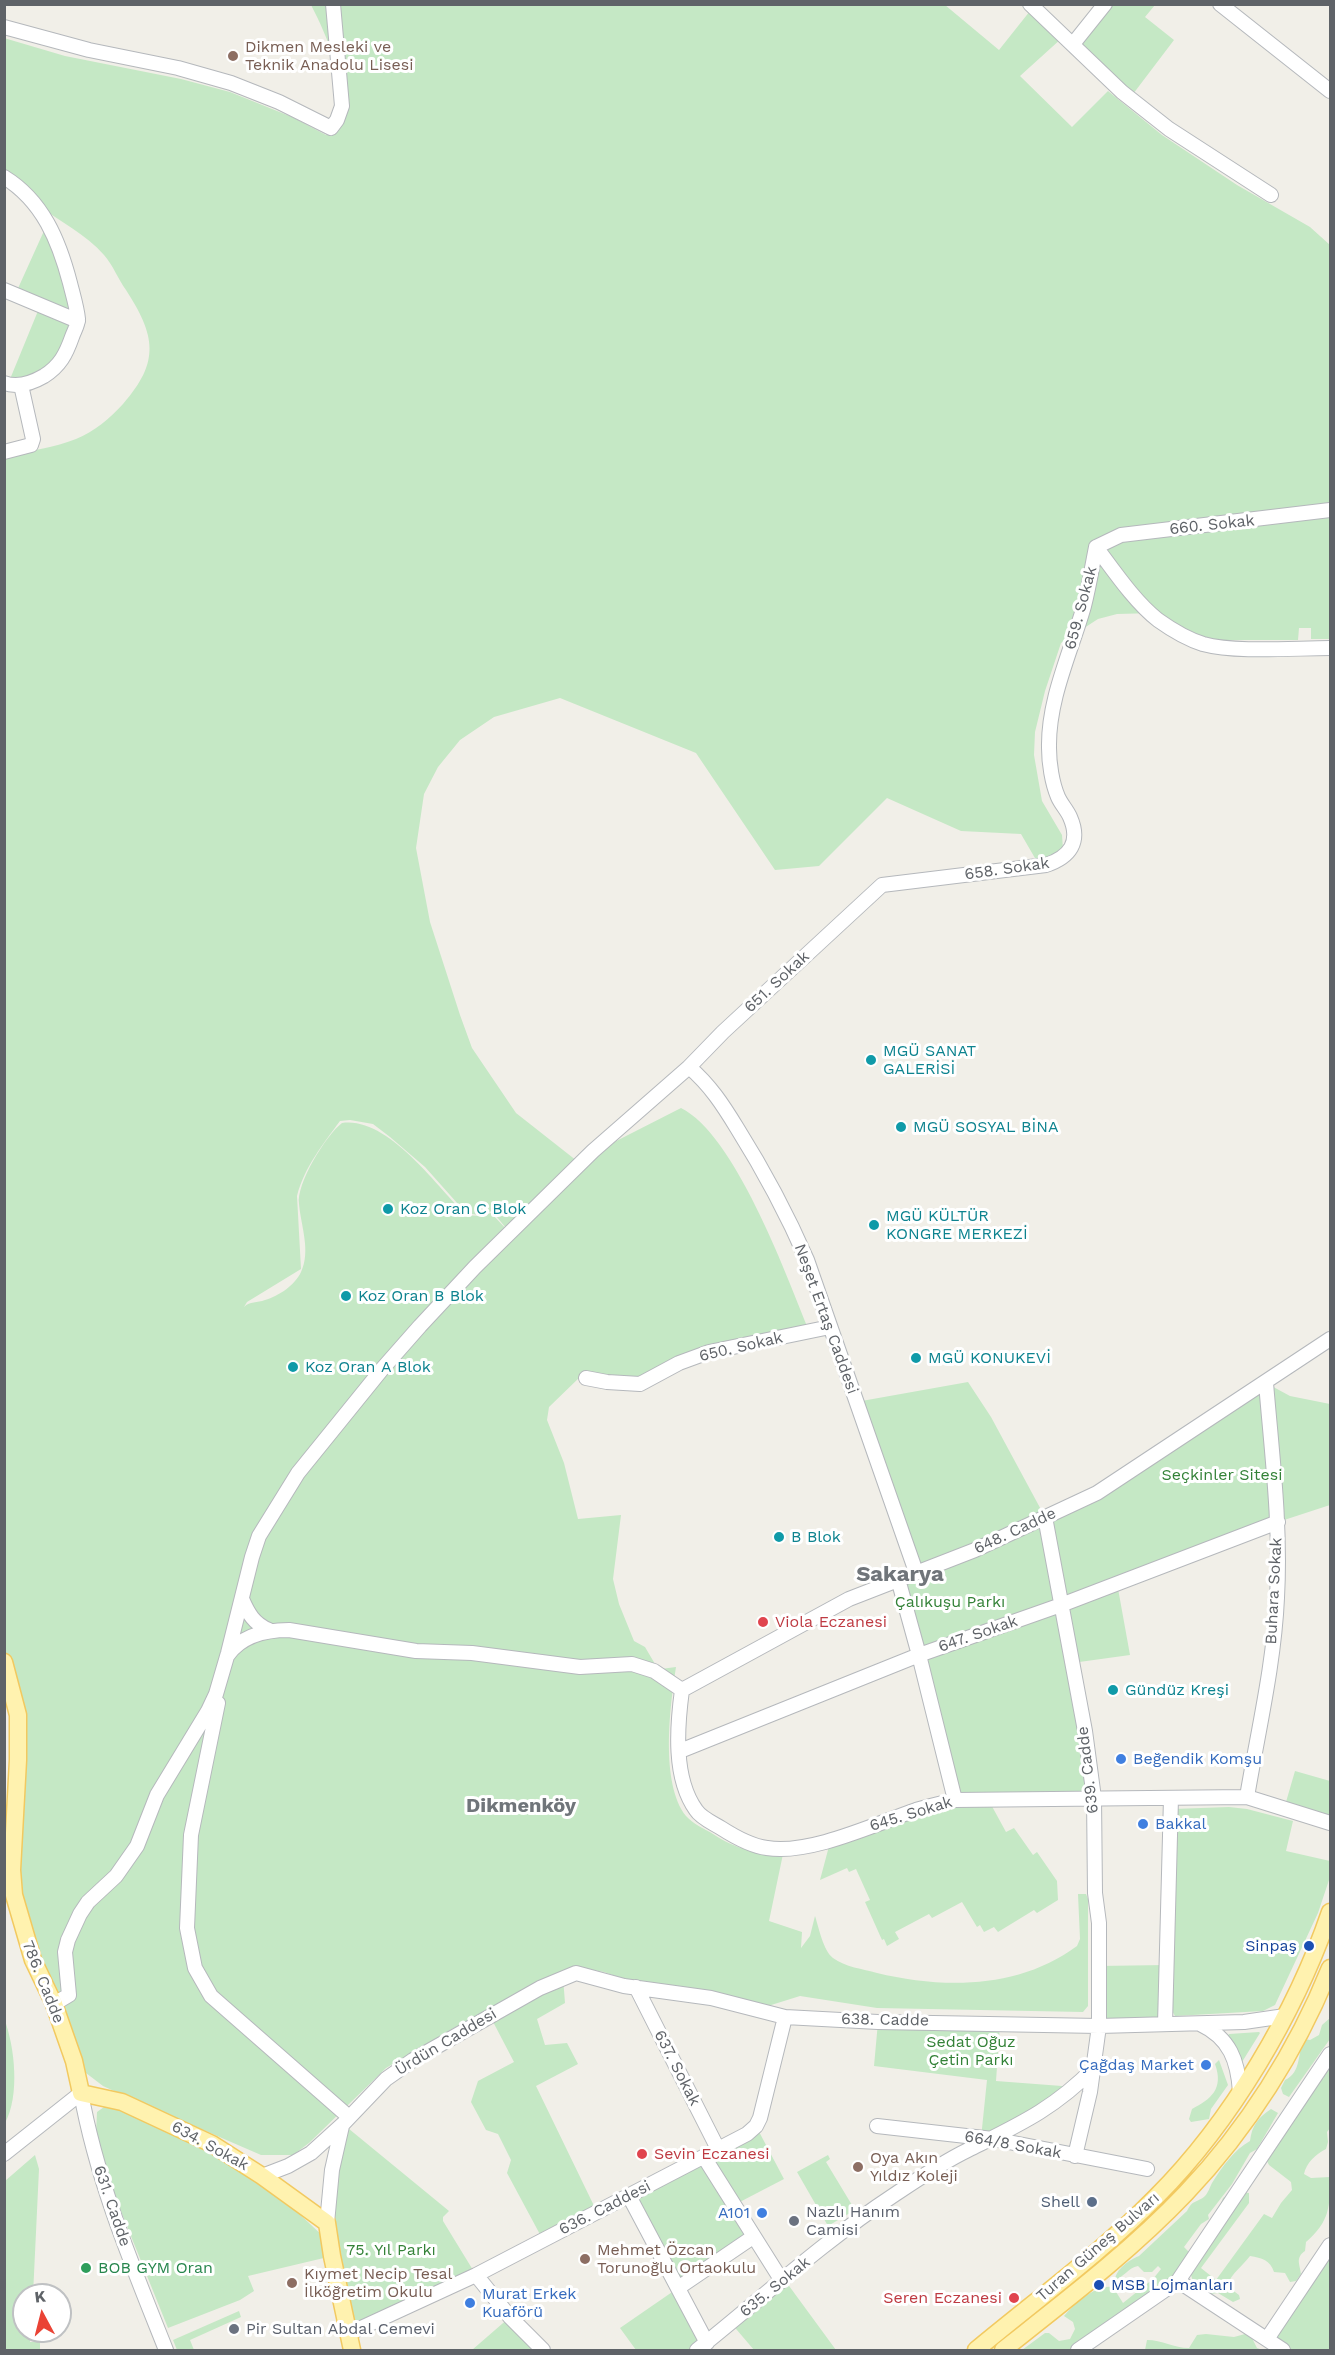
<!DOCTYPE html>
<meta charset="utf-8">
<style>
body{margin:0}
#map{position:relative;width:1335px;height:2355px;overflow:hidden;background:#f1efe8;font-family:"Work Sans",sans-serif}
canvas{display:block}
.frame{position:absolute;inset:0;border:6px solid #5f6368;pointer-events:none}
.north{position:absolute;left:12px;top:2283px;width:60px;height:60px;box-sizing:border-box;background:#fff;border:2px solid #bfc1c3;border-radius:50%;rotate:353deg;font-size:16px;font-weight:700;line-height:24px;text-align:center;color:#5f6368}
.north::after{content:'';display:block;margin:auto;width:21px;height:27px;background:#ea4335;clip-path:polygon(50% 0,100% 100%,50% 72%,0 100%)}
</style>
<div id="map">
<canvas width="1335" height="2355"></canvas>
<div class="frame"></div>
<div class="north">K</div>
</div>
<script>
const context = document.querySelector('canvas').getContext('2d');
context.lineJoin = 'round';
function fillPath(path, color) { context.fillStyle = color; context.fill(path, 'evenodd'); }
function stroke(path, color, width, dash) { context.strokeStyle = color; context.lineWidth = width; context.lineCap = dash ? 'butt' : 'round'; context.setLineDash(dash || []); context.stroke(path); }
function write(font, color, halo, rows, align = 'center') {
  context.font = font + ' "Work Sans",sans-serif'; context.lineWidth = 6; context.setLineDash([]); context.textBaseline = 'middle'; context.strokeStyle = halo; context.fillStyle = color; for (const [text, x, y, turn = 0] of rows) {
    context.save(); context.translate(x, y); context.rotate((+turn || 0) * Math.PI / 180); context.textAlign = isNaN(turn) ? turn : align; if (halo) context.strokeText(text, 0, 0); context.fillText(text, 0, 0); context.restore();
  }
}
fillPath(new Path2D(`
 M1105,4L1155,5L1145,17L1174,40L1130,98L1073,44Z
 M311,5H945L999,50L1030,11L1062,38L1020,76L1072,127L1108,91L1162,135L1237,185L1310,227L1330,245V639H1311V628H1299L1298,640H1200L1155,613L1117,614L1098,619L1061,643L1045,691L1035,732L1034,755L1042,801L1062,835L1063,849L1039,865L1021,834L961,831L887,798L819,866L775,870L696,753L560,698L494,717L460,740L438,767L424,794L416,848L430,922L460,1015L472,1048L516,1113L577,1161L681,1108C734,1134 785,1271 807,1326L645,1378L580,1377L549,1407L547,1420L564,1463L578,1519L621,1515L613,1579L619,1604L634,1641L645,1647L655,1664L661,1669L676,1667C670,1706 660,1783 686,1816C693,1824 705,1829 713,1834C736,1849 756,1854 783,1854L769,1921L802,1932L801,1948L810,1936L815,1916C819,1928 823,1950 833,1958C845,1967 863,1969 877,1973C944,1989 1019,1989 1077,1946L1080,1939L1078,1894H1086L1088,1899V2006L1083,2012L877,2008L800,1996L768,2006L711,1992L624,1979L604,1972L577,1967L542,1981L450,2030L386,2068L309,2143L293,2155H261L125,2096L103,2086L86,2073L76,2057L37,1954L21,1904L18,1852L23,1821V1774L4,1661V456C28,451 54,448 76,439C94,432 110,418 123,404C161,361 155,335 126,290C118,279 113,265 104,255C86,234 60,222 38,205C26,196 16,185 5,174L4,38L65,56L181,79L230,92L292,117L326,135C330,131 336,127 338,121C349,88 327,35 311,5ZM350,1120L373,1124L390,1137L425,1167L466,1213L479,1215L492,1211L510,1233L491,1213L480,1216L466,1215C437,1187 388,1116 342,1123C326,1135 296,1184 299,1204C301,1226 311,1251 301,1272C295,1285 279,1296 265,1300C257,1303 250,1301 244,1307L247,1302L301,1269L297,1196C304,1168 323,1144 340,1121Z
 M48,222L78,321L53,371L8,384L40,306L15,295Z
 M968,1382L991,1417L1045,1517L1266,1383L1290,1396L1330,1404V1505L1278,1522L1117,1583L1130,1655L1072,1663L1094,1798L988,1799L1006,1832L1014,1828L1033,1855L1037,1852L1057,1881L1058,1900L1037,1913L1034,1910L998,1932L994,1927L984,1932L980,1925L977,1927L962,1902L932,1918L929,1914L895,1932L899,1939L887,1946L884,1939L882,1940L865,1902L870,1900L856,1869L849,1872L847,1868L820,1880L828,1850L825,1841L955,1800L898,1579L916,1573L856,1402Z
 M1295,1771L1330,1781V1815L1286,1802Z
 M1229,1807L1247,1809L1293,1821L1286,1851L1330,1861V1877L1318,1913L1275,2005L1263,2011L1175,2016L1170,2007L1173,1809Z
 M1166,1965L1165,2024L1099,2026V1966Z
 M563,1977L565,2003L537,2019L545,2045L567,2043L578,2064L536,2086L597,2212L543,2240L507,2173L511,2160L498,2134L486,2130L471,2102L478,2081L514,2062L490,2016Z
 M4,2018C15,2047 20,2096 5,2123Z
 M1330,2018V2039L1289,2097L1283,2094L1281,2088L1285,2080C1302,2072 1297,2053 1304,2039L1310,2040L1319,2035L1322,2025Z
 M878,2022L1000,2025L996,2081L1075,2087L981,2138L987,2080L874,2066Z
 M1259,2032L1260,2033L1242,2062L1234,2044L1227,2037L1229,2034Z
 M1219,2060L1228,2085L1211,2109L1209,2119L1191,2122L1189,2119L1192,2109C1211,2099 1224,2089 1215,2064Z
 M1328,2070L1330,2071V2128L1327,2132L1328,2142L1326,2149C1316,2154 1306,2163 1304,2174L1311,2178L1330,2177C1330,2207 1330,2221 1306,2242L1305,2251C1295,2258 1300,2264 1301,2274L1296,2281L1290,2282L1285,2273L1274,2272C1270,2260 1262,2258 1250,2256C1242,2267 1232,2272 1227,2286L1239,2295L1240,2299L1233,2302L1218,2293L1210,2294L1204,2286L1193,2281L1186,2261L1217,2214L1223,2198L1233,2191L1249,2193V2203L1201,2268L1216,2280L1264,2214L1272,2218L1281,2203L1292,2190L1291,2182L1269,2165L1266,2159L1316,2087L1317,2081L1324,2078V2074Z
 M104,2107L115,2108L209,2150L292,2207L326,2239L328,2257L248,2276L254,2291L240,2300L168,2328L110,2184L96,2134L97,2112Z
 M1271,2109L1278,2113L1257,2149L1250,2153L1232,2184L1208,2215L1209,2219L1201,2224L1184,2247L1189,2252L1175,2276L1073,2350H1022L1045,2333H1049L1059,2341L1070,2339L1075,2329L1073,2322L1064,2316C1074,2304 1096,2284 1113,2287L1123,2303L1153,2279L1161,2269L1158,2266L1152,2272H1144L1138,2266C1128,2268 1124,2277 1115,2280C1116,2269 1129,2260 1139,2256L1187,2211C1193,2199 1197,2203 1205,2196C1208,2193 1210,2187 1212,2183C1222,2167 1234,2150 1250,2141C1252,2125 1258,2118 1271,2109Z
 M343,2124L449,2211L443,2217V2221L476,2275L348,2334L329,2238Z
 M756,2126L784,2179L734,2205L753,2237L678,2288L707,2343L697,2350H636L620,2328L678,2288L629,2196Z
 M35,2155L39,2169L33,2295H24V2331H31L30,2342H40V2350H5V2181Z
 M828,2155L830,2159L826,2162L855,2210L828,2226L797,2172Z
 M1330,2246V2350H1287L1274,2340Z
 M784,2279L836,2350H754L731,2323Z
 M239,2311L241,2317L190,2340L194,2350H177L173,2340Z
 M510,2317L543,2350H472Z
 M1206,2334L1234,2337L1245,2334L1251,2336L1257,2348L1263,2350H1145L1147,2340C1162,2340 1174,2348 1189,2348L1197,2335Z`), '#c5e8c5');
const minor = new Path2D(`
 M1030,4L1122,92L1169,129L1271,195
 M1220,4L1330,91
 M4,27L89,50L178,68L231,83L279,102L331,128L337,120L342,106L333,4
 M1073,44L1105,4
 M4,177C43,201 59,241 70,283C73,295 77,308 78,319C78,325 74,331 72,337C66,354 60,366 44,376C32,383 18,388 4,383
 M4,290L78,321
 M4,452L31,445L33,439L21,385
 M1096,547C1114,571 1135,602 1158,620C1172,630 1187,639 1203,644C1236,653 1294,648 1330,648
 M1096,547L1121,535L1330,510
 M586,1378L607,1382L640,1384L679,1363L709,1352L830,1327
 M1045,1517L1085,1731L1094,1798L1095,1893L1099,1923V2026L1090,2092L1075,2156
 M916,1572L807,1260C787,1214 764,1171 737,1128C723,1105 710,1085 689,1067L723,1032L882,885L1046,865C1070,857 1081,842 1070,817C1067,810 1061,804 1058,797C1052,783 1049,763 1049,748C1048,699 1071,652 1084,606C1089,587 1092,567 1096,547
 M898,1579L919,1655L955,1800
 M242,1599C248,1613 254,1624 269,1630
 M228,1655C242,1635 265,1630 289,1630L416,1651L472,1653L580,1667L632,1664L654,1671L682,1690
 M682,1690C677,1727 673,1778 696,1810C701,1818 713,1823 721,1828C735,1837 751,1846 767,1848C810,1855 875,1824 916,1810C929,1806 942,1803 955,1800L1247,1797L1330,1823
 M682,1690L849,1599L975,1550L1097,1493L1330,1339
 M218,1703L191,1835L187,1928L195,1968L211,1996L349,2117
 M680,1751L919,1655L1061,1605L1278,1522
 M1247,1797C1258,1731 1274,1665 1277,1598C1281,1526 1272,1455 1266,1383
 M636,1987L718,2149
 M54,2004L69,1995L65,1952L68,1940L80,1914L88,1902L116,1876L137,1846L157,1795L208,1711L216,1694L228,1653L252,1557L259,1536L298,1473L383,1368L420,1326L475,1267L593,1151L689,1067
 M1165,2024L1171,1798
 M1200,2024C1230,2038 1238,2061 1240,2092
 M81,2093C97,2182 133,2267 166,2350
 M877,2126L993,2139L1147,2169
 M4,2154L81,2093
 M704,2157L782,2281
 M262,2176L288,2166L311,2153L343,2124L386,2079L413,2060L540,1988L576,1973L624,1986L711,1998L785,2017L878,2022L1099,2026L1244,2022L1285,2016
 M629,2196L707,2343
 M327,2223L332,2170L342,2126
 M476,2275L510,2317L543,2350
 M1178,2281L1283,2350
 M678,2288L753,2237
 M348,2334L476,2275L747,2134L756,2126L760,2118L785,2017
 M1267,2339L1330,2245
 M697,2350C762,2298 824,2241 894,2195C918,2179 943,2162 968,2150C1018,2125 1054,2109 1094,2068
 M1078,2350L1178,2281L1330,2054`);
const major = new Path2D(`
 M4,1662L18,1715V1760L12,1870L14,1895L33,1960L54,2004L74,2061L81,2093L122,2102L212,2144L262,2176L327,2223L332,2256L352,2350
 M976,2350C1036,2300 1101,2253 1156,2197C1231,2122 1296,2012 1330,1912
 M1003,2350C1065,2301 1131,2251 1186,2193C1247,2129 1297,2050 1330,1968`);
stroke(minor, '#b5b8bc', 16);
stroke(major, '#f2c960', 19);
stroke(minor, '#fff', 14);
stroke(major, '#fff2af', 16);
for (const [x, y, r, color] of [
 [233,56,6,"#8d6e63"],
 [871,1060,6,"#0f9aa8"],
 [901,1127,6,"#0f9aa8"],
 [388,1209,6,"#0f9aa8"],
 [874,1225,6,"#0f9aa8"],
 [346,1296,6,"#0f9aa8"],
 [916,1358,6,"#0f9aa8"],
 [293,1367,6,"#0f9aa8"],
 [779,1537,6,"#0f9aa8"],
 [763,1622,6,"#e0444e"],
 [1113,1690,6,"#0f9aa8"],
 [1121,1759,6,"#3f7fe0"],
 [1143,1824,6,"#3f7fe0"],
 [1309,1946,6,"#1a4fb4"],
 [1206,2065,6,"#3f7fe0"],
 [642,2154,6,"#e0444e"],
 [858,2167,6,"#8d6e63"],
 [1092,2202,6,"#5c6f8a"],
 [762,2213,6,"#3f7fe0"],
 [794,2221,6,"#6b7280"],
 [585,2259,6,"#8d6e63"],
 [86,2268,6,"#2e9e5b"],
 [292,2283,6,"#8d6e63"],
 [1099,2285,6,"#1a4fb4"],
 [1014,2298,6,"#e0444e"],
 [470,2303,6,"#3f7fe0"],
 [234,2329,6,"#6b7280"]
]) { const dot = new Path2D(); dot.arc(x, y, r, 0, 2 * Math.PI); context.fillStyle = color; context.fill(dot); stroke(dot, '#fff', 2); }
write('16px', '#785e54', '#fff', [
 ["Dikmen Mesleki ve",245,47],
 ["Teknik Anadolu Lisesi",245,65],
 ["Oya Akın",870,2158],
 ["Yıldız Koleji",870,2176],
 ["Mehmet Özcan",597,2250],
 ["Torunoğlu Ortaokulu",597,2268],
 ["Kıymet Necip Tesal",304,2274],
 ["İlköğretim Okulu",304,2292]
], 'left');
write('16px', '#5f6368', '#fff', [
 ["660. Sokak",1212,525,-6],
 ["659. Sokak",1081,608,-75],
 ["658. Sokak",1007,869,-8],
 ["651. Sokak",777,982,-43],
 ["Neşet Ertaş Caddesi",826,1319,70],
 ["650. Sokak",741,1347,-13],
 ["648. Cadde",1015,1531,-25],
 ["Buhara Sokak",1274,1591,-87],
 ["647. Sokak",978,1634,-19],
 ["639. Cadde",1088,1770,-97],
 ["645. Sokak",911,1814,-17],
 ["786. Cadde",43,1982,68],
 ["638. Cadde",885,2020,1],
 ["Ürdün Caddesi",446,2042,-31],
 ["637. Sokak",677,2068,63],
 ["664/8 Sokak",1013,2145,10],
 ["634. Sokak",210,2146,29],
 ["631. Cadde",112,2206,71],
 ["636. Caddesi",605,2208,-27],
 ["Turan Güneş Bulvarı",1098,2247,-41],
 ["635. Sokak",775,2287,-39]
]);
write('16px', '#0d838f', '#fff', [
 ["MGÜ SANAT",883,1051],
 ["GALERİSİ",883,1069],
 ["MGÜ SOSYAL BİNA",913,1127],
 ["Koz Oran C Blok",400,1209],
 ["MGÜ KÜLTÜR",886,1216],
 ["KONGRE MERKEZİ",886,1234],
 ["Koz Oran B Blok",358,1296],
 ["MGÜ KONUKEVİ",928,1358],
 ["Koz Oran A Blok",305,1367],
 ["B Blok",791,1537],
 ["Gündüz Kreşi",1125,1690]
], 'left');
write('16px', '#348238', '#fff', [
 ["Seçkinler Sitesi",1222,1475],
 ["Çalıkuşu Parkı",950,1602],
 ["Sedat Oğuz",971,2042],
 ["Çetin Parkı",971,2060],
 ["75. Yıl Parkı",391,2250]
]);
write('16px', '#be3a42', '#fff', [
 ["Viola Eczanesi",775,1622],
 ["Sevin Eczanesi",654,2154],
 ["Seren Eczanesi",1002,2298,"right"]
], 'left');
write('16px', '#366cbe', '#fff', [
 ["Beğendik Komşu",1133,1759],
 ["Bakkal",1155,1824],
 ["Çağdaş Market",1194,2065,"right"],
 ["A101",750,2213,"right"],
 ["Murat Erkek",482,2294],
 ["Kuaförü",482,2312]
], 'left');
write('16px', '#164399', '#fff', [
 ["Sinpaş",1297,1946],
 ["MSB Lojmanları",1111,2285,"left"]
], 'right');
write('16px', '#4e5e75', '#fff', [
 ["Shell",1080,2202]
], 'right');
write('16px', '#5b616d', '#fff', [
 ["Nazlı Hanım",806,2212],
 ["Camisi",806,2230],
 ["Pir Sultan Abdal Cemevi",246,2329]
], 'left');
write('16px', '#27864d', '#fff', [
 ["BOB GYM Oran",98,2268]
], 'left');
write('bold 20px', '#70757a', '#fff', [
 ["Dikmenköy",521,1806]
]);
write('bold 22px', '#70757a', '#fff', [
 ["Sakarya",900,1575]
]);
</script>
